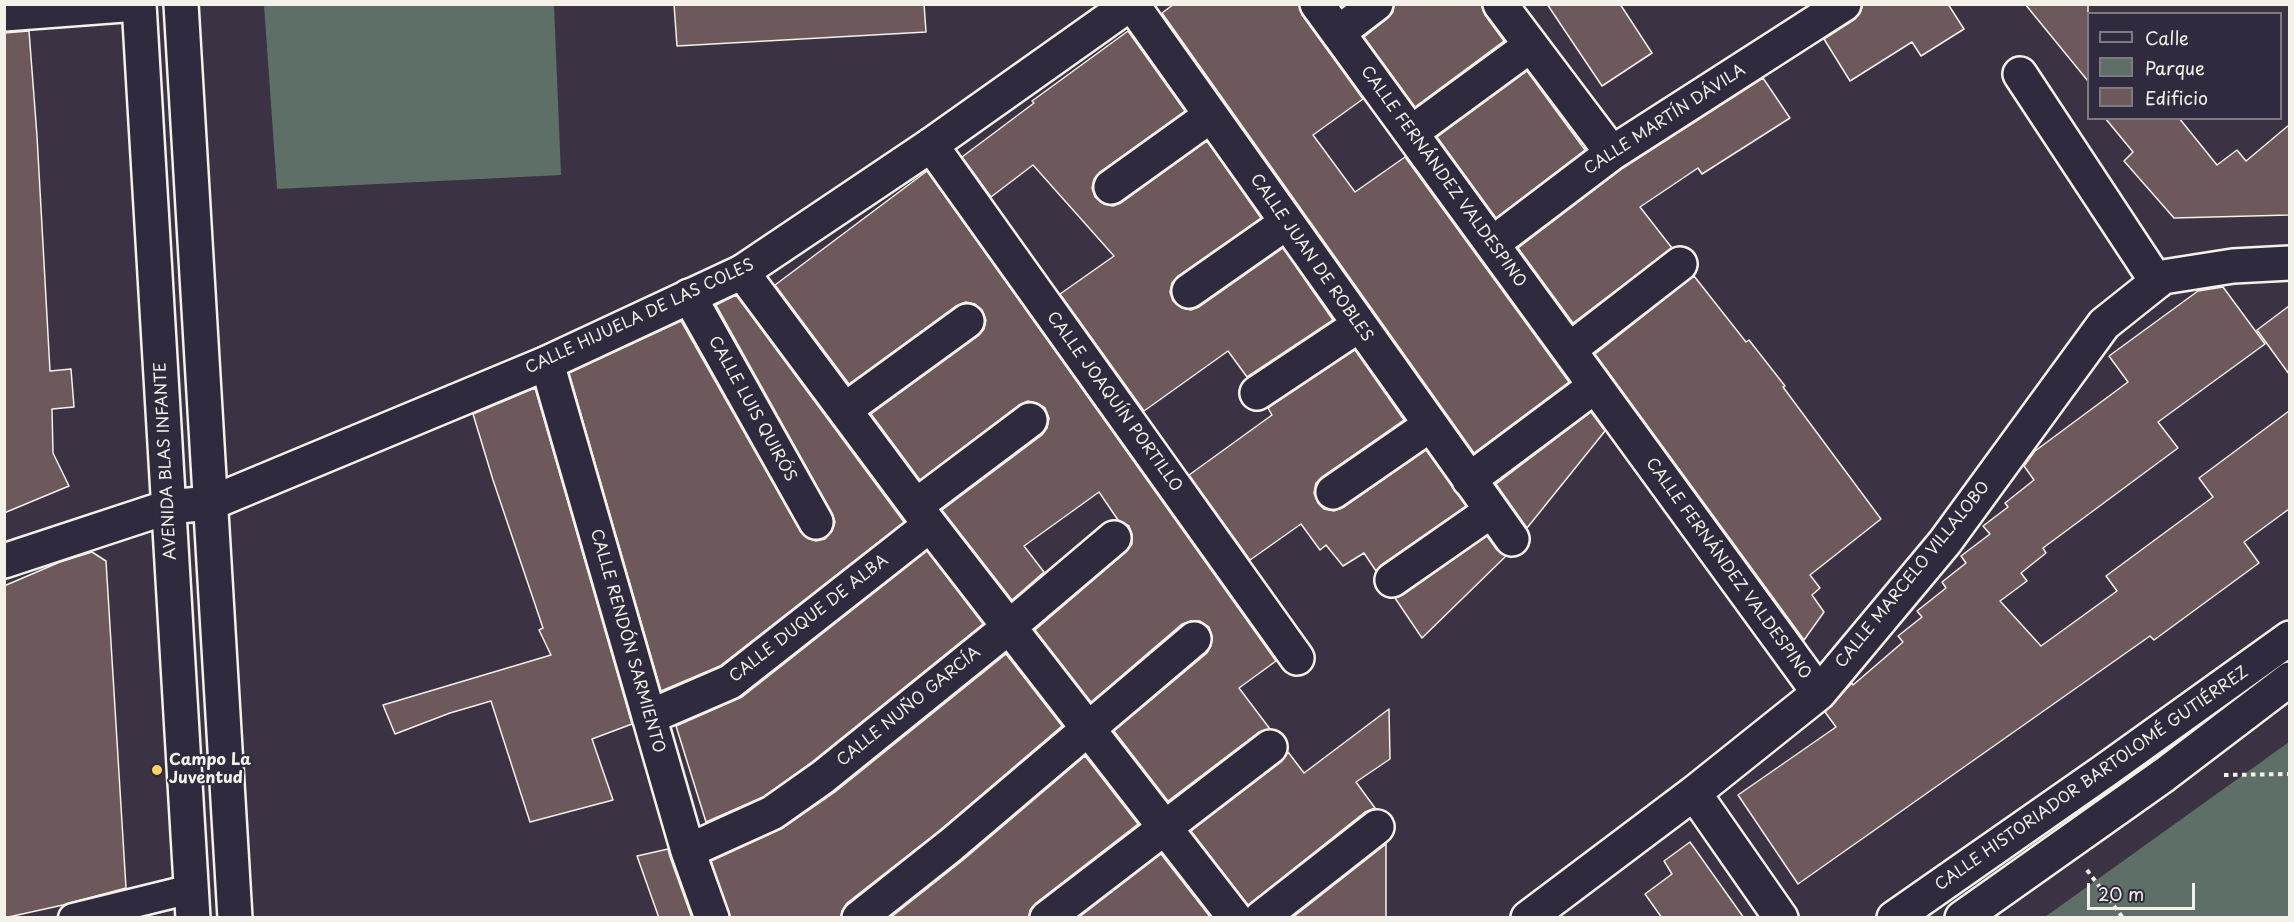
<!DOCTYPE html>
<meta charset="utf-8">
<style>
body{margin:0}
#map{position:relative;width:2294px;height:922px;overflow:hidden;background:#3b3343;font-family:"Playpen Sans",sans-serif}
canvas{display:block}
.frame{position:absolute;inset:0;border:6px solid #f4f1e8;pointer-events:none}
.legend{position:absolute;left:2087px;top:12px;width:195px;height:108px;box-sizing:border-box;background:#2f2a3d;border:2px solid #7e7a81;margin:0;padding:8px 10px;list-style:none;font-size:18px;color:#f4f1e8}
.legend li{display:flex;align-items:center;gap:12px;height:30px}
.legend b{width:30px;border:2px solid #7e7a81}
.scale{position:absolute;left:2087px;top:883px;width:108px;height:27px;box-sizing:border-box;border:3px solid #f4f1e8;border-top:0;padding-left:8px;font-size:18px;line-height:21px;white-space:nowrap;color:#f4f1e8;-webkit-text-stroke:4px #2f2a3d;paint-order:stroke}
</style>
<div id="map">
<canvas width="2294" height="922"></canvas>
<div class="frame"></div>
<ul class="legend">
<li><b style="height:8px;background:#2f2a3d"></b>Calle</li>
<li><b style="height:16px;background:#5e6f67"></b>Parque</li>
<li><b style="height:16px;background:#6d585c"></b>Edificio</li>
</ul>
<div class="scale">20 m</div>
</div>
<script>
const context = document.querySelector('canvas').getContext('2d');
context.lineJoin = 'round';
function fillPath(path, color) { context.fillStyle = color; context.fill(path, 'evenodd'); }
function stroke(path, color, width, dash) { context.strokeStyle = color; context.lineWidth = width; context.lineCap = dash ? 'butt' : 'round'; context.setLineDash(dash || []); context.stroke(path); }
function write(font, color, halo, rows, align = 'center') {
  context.font = font + ' "Playpen Sans",sans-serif'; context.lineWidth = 4.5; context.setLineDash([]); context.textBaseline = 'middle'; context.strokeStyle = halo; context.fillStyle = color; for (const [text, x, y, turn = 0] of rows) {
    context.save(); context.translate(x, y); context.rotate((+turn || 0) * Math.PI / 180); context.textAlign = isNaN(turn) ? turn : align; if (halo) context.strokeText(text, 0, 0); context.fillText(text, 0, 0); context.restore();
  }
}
fillPath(new Path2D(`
 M264,5H554L561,175L277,189Z
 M2289,742V917H2045Z`), '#5e6f67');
const building = new Path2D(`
 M674,4H924L926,32L677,46Z
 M1174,4H1299L1302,15L1363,99L1313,135L1355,192L1405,157L1569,382L1474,453L1162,13Z
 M1394,4H1481L1485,15L1504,41L1415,107L1364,37L1388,18L1393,12Z
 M1547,4H1620L1652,53L1602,86Z
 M1863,4H1948L1964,29L1921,56L1912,42L1850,81L1824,39L1855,19L1860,13Z
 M2025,4H2088V81Z
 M29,31L37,136L50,371L71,369L74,407L52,409L53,453L69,486L4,513V33Z
 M1128,31L1185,111L1100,172L1094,179L1092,188L1095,197L1104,204L1113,206L1121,203L1207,141L1261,218L1178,276L1172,283L1170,292L1173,301L1182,308L1191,310L1199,307L1283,248L1333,320L1247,377L1228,351L1144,411L1060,294L1114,256L1033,165L991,197L962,157L1034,103L1032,101Z
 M1527,71L1585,150L1496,218L1437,137Z
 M1763,78L1790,118L1702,174L1698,168L1640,207L1672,248L1573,323L1518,248L1623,168Z
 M2105,118H2179L2217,165L2237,150L2246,161L2289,125V215L2174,218L2124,161L2133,152Z
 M927,171L1276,661L1239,688L1270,729L1259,732L1168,801L1114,731L1207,653L1211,646L1212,636L1209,627L1200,621H1191L1182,624L1091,702L1035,630L1126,552L1132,544V534L1129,526L1118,520L1099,492L1024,546L1044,572L1012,600L942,510L1042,435L1047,428L1049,418L1045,408L1037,403L1028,401L1019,405L920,480L871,414L978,336L984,329L986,320L982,310L975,304L966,302L956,306L849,384L775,285Z
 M1694,276L1746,342L1749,340L1785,386L1783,387L1881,519L1810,575L1820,588L1812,595L1824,612L1804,640L1595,354Z
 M2223,287L2265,344L2158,422L2178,448L2043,548L2046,553L2021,573L2027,581L2000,601L2041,646L2117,591L2106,576L2213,497L2199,478L2289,411V509L2244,542L2259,563L2154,640L2150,636L1798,884L1738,795L1836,727L1825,712L1852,683L1853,685L1903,642L1898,636L1922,617L1917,611L1946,588L1942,582L1966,563L1961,556L1990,534L1983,526L2008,507L2005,503L2034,480L2024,466L2035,451L2128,382L2109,356L2198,291Z
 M736,295L904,522L720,666L661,691L569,373L681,321L800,531L807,538L816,541L825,539L832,531L835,522L832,513L716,305Z
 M2289,306V374L2257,330Z
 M1355,350L1404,420L1322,477L1316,483L1314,493L1318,503L1324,509L1334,511L1344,507L1426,450L1466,506L1381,565L1376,571L1364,553L1343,566L1326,545L1320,550L1301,524L1250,560L1189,475L1272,415L1268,408Z
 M535,388L632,724L592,739L613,800L530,822L491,701L450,713L395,734L383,705L551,655L539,630L543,628L493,480L473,414Z
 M1591,412L1605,431L1527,528L1496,484Z
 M1487,536L1497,550L1506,556L1422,638L1395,598L1403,595Z
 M927,551L983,624L812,762L763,797L706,822L676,726L742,697Z
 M92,552L106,561L126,888L63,905L4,918V586L60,562Z
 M1006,654L1062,726L939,831L847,903L842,911L841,918H730L711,861L783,828L835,792Z
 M1389,709L1390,759L1356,782L1375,808L1365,812L1248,905L1191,831L1281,762L1288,752L1304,773Z
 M1085,756L1138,824L1036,903L1030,910L1029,918H890L963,860Z
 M1690,842L1744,918H1662L1645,894L1672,874L1664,861Z
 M1386,844V918H1292Z
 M668,849L670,857L692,918H659L637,856Z
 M1161,854L1211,918H1078Z`);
fillPath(building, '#6d585c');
stroke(building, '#f4f1e8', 1.5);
const pedestrian = new Path2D(`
 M73,918L191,889`);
const minor = new Path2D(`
 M1132,4L1512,539
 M1317,4L1819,693
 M1500,4L1612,153
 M4,14L137,4
 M1338,33L1376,4
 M2020,74L2157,282
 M1411,133L1531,45
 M931,145L1297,658
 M1111,187L1210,116
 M1492,244L1612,153L1844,4
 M742,272L930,525L1235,918
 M1189,291L1286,223
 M689,296L816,522
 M1569,350L1680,264
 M547,363L688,851L712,918
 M1257,393L1359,325
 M846,409L967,321
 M1469,480L1595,386
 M1333,492L1430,425
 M917,505L1030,420
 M1392,580L1491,511
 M649,717L730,682L930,525
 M1694,793L1781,918
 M688,851L772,813L823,777L1009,627L1114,538
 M859,918L951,845L1194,639
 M1047,918L1270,747
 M1261,918L1377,827
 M1528,918L1694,793L1819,693L1945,542L2104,324L2163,277L2233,266L2290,263`);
const tertiary = new Path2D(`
 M4,561L168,507L211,503L547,363L742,272L931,145L1130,4
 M1894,918L2103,772L2290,638
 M1962,918L2164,775L2290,679`);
const primary = new Path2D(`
 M139,4L193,918
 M181,4L235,918`);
stroke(pedestrian, '#f4f1e8', 33);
stroke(minor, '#f4f1e8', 38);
stroke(tertiary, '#f4f1e8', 38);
stroke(primary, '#f4f1e8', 38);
stroke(new Path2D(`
 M2224,775L2290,774
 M2087,870L2123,918`), '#f4f1e8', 4, [4.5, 4.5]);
stroke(pedestrian, '#2f2a3d', 28);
stroke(minor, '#2f2a3d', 33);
stroke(tertiary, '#2f2a3d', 33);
stroke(primary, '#2f2a3d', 33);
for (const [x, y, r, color] of [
 [157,770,6,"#ffd166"]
]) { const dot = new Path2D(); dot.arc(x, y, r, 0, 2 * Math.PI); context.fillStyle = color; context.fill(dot); stroke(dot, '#2f2a3d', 2); }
write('16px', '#f4f1e8', '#2f2a3d', [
 ["CALLE MARTÍN DÁVILA",1665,120,-33],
 ["CALLE FERNÁNDEZ VALDESPINO",1443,177,54],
 ["CALLE JUAN DE ROBLES",1311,258,55],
 ["CALLE HIJUELA DE LAS COLES",640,317,-25],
 ["CALLE JOAQUÍN PORTILLO",1114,402,54],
 ["CALLE LUIS QUIRÓS",752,409,61],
 ["AVENIDA BLAS INFANTE",166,461,-93],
 ["CALLE FERNÁNDEZ VALDESPINO",1728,569,54],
 ["CALLE MARCELO VILLALOBO",1913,575,-51],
 ["CALLE DUQUE DE ALBA",809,619,-38],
 ["CALLE RENDÓN SARMIENTO",627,641,74],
 ["CALLE NUÑO GARCÍA",909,707,-39],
 ["CALLE HISTORIADOR BARTOLOMÉ GUTIÉRREZ",2092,779,-35]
]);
write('bold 16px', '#f4f1e8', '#2f2a3d', [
 ["Campo La",169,761],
 ["Juventud",169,779]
], 'left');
</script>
